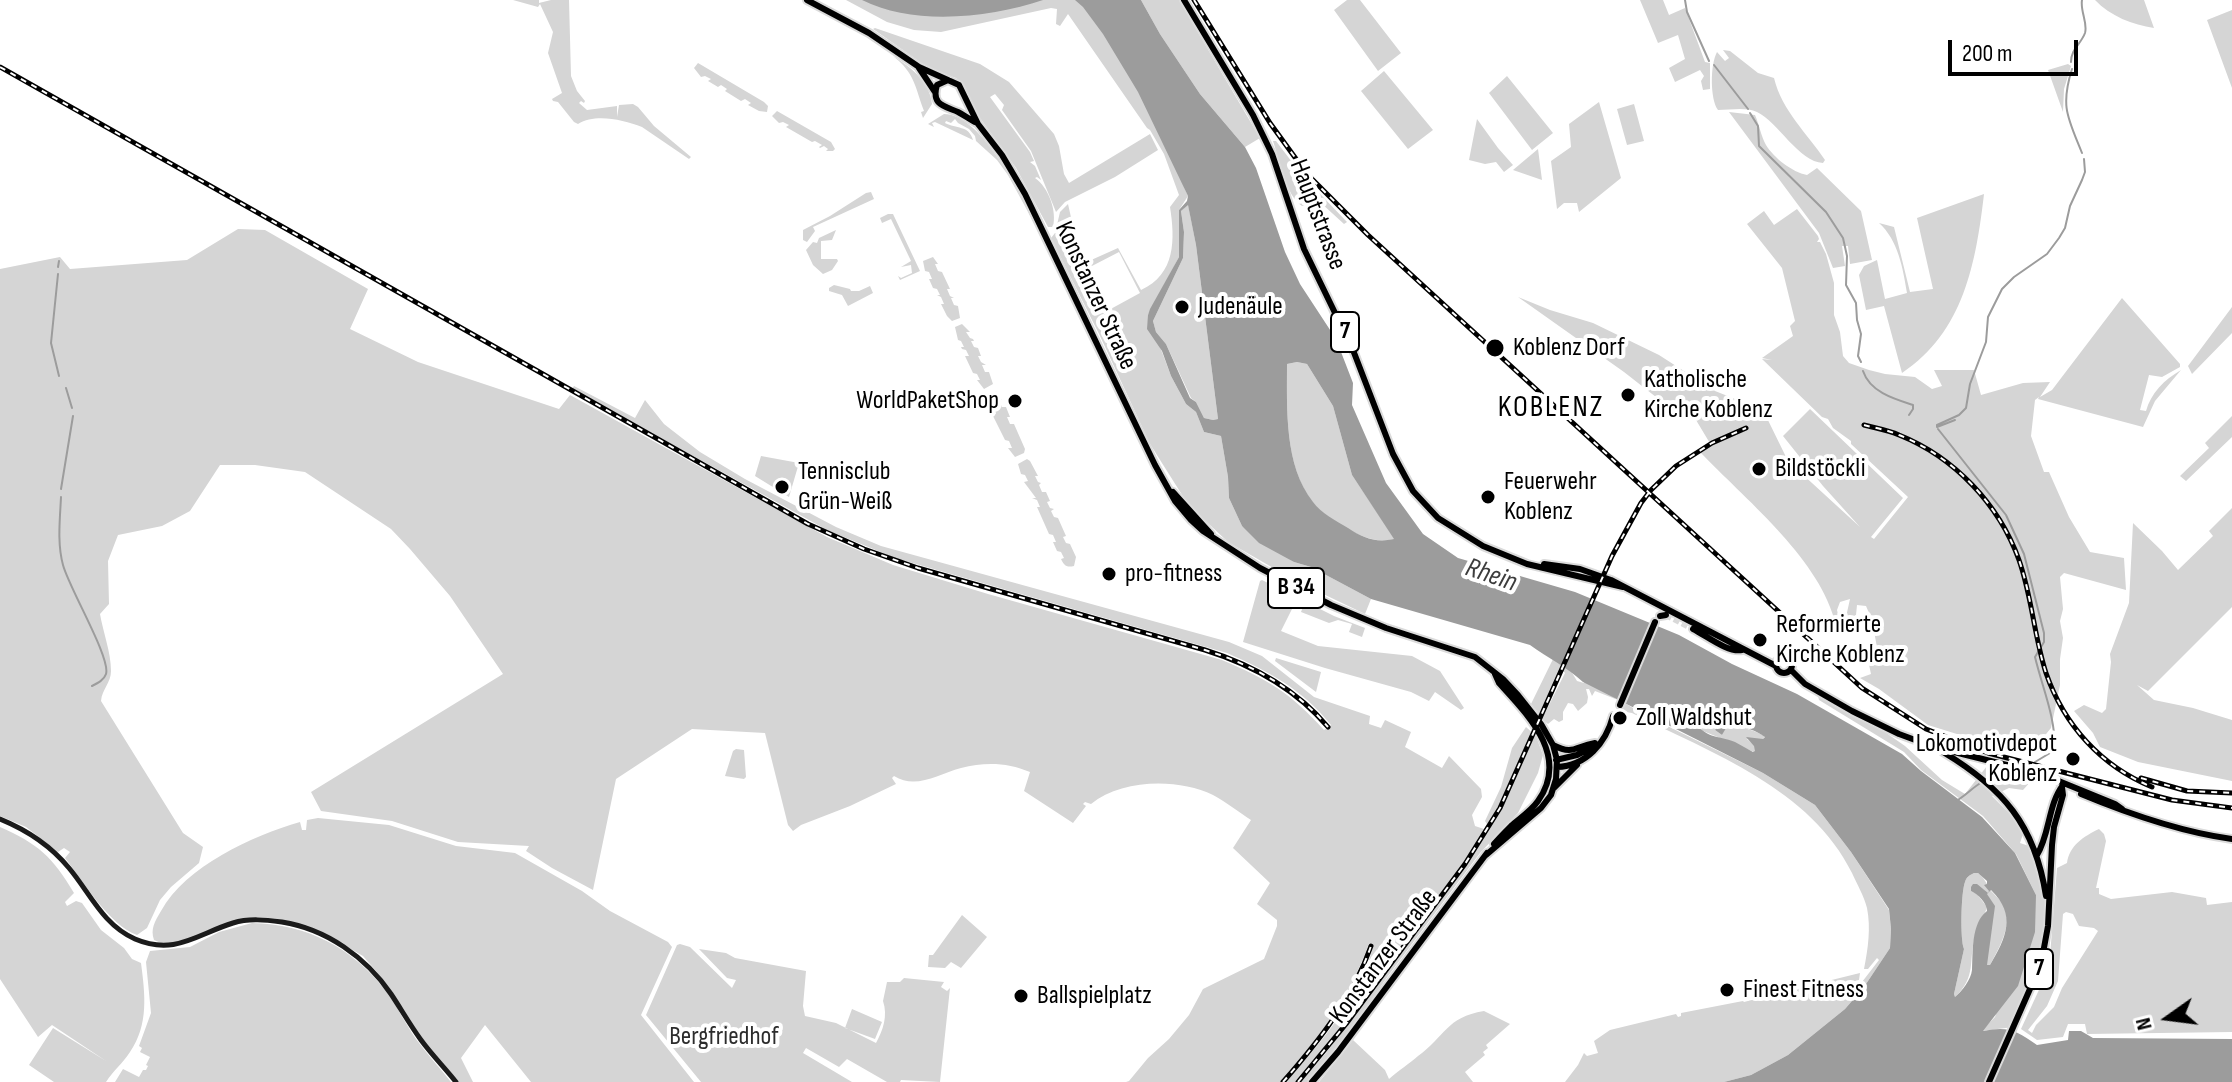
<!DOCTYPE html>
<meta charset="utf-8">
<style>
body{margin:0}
#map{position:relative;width:2232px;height:1082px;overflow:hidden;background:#fff;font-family:"Sofia Sans Condensed",sans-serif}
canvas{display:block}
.north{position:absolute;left:2128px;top:978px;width:80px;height:80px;-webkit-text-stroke:6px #fff;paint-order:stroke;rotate:256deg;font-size:22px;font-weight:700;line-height:32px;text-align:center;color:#000}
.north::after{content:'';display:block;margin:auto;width:28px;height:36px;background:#000;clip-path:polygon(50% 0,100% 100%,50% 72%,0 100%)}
.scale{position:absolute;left:1948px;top:40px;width:130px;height:36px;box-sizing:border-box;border:4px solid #000;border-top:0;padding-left:10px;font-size:24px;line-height:28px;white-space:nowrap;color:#000;-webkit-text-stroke:6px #fff;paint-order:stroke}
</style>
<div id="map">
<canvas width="2232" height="1082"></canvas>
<div class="north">N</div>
<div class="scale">200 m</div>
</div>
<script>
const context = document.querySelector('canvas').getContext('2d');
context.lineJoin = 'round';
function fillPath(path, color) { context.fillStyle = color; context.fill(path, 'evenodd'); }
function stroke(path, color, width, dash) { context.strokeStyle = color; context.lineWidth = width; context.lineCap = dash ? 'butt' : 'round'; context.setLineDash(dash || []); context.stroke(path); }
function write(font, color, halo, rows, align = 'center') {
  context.font = font + ' "Sofia Sans Condensed",sans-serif'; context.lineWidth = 8; context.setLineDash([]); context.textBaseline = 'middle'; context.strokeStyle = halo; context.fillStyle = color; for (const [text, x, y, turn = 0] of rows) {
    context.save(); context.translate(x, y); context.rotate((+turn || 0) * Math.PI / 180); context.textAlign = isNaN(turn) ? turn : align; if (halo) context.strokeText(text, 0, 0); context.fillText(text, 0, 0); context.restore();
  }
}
fillPath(new Path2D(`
 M513,0H539V3L551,0H569L571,76L577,91L585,101L584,103L581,101L579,103L587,110L617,106V117L619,105L633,104L638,107L654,126L691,157L689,159L642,127C623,120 596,113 578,124L574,122L558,102L553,101L552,99L562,93L548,53L553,32L540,4L538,7Z
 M846,0H1104L1188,196L1179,210V257L1148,315L1171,376L1186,404L1196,412L1204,432L1221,436L1228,477L1229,498L1242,526L1294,562L1311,567L1371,599L1365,614L1296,581L1228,542L1183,500L1184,498L1150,444L1100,336L1051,238L1055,233L1061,236L1080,284L1090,292L1098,289L1107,311L1140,293L1119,252L1090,267L1094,277L1093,281L1084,282L1078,270L1066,235L1063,231L1056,229L1060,212L1068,204L1075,235L1089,261L1118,248L1141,290C1176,274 1175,239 1170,207L1179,195L1164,154L1150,130L1147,128L1068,14L1060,26L1056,24L1057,9L1051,8L941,32L914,30L887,22Z
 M1141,0H1179L1260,138L1245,147L1200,94L1160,34Z
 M1347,0H1360L1401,53L1378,71L1334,10Z
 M1640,0H1663L1669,15L1685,8L1705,62L1710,63V89L1703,90L1701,81L1704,76L1700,70L1675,82L1669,68L1685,59L1678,35L1658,43Z
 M2095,0H2144L2154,28C2133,25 2110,16 2095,0Z
 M2232,10V88L2207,20Z
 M875,28L980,64L1009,82L1054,134L1059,146L1064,174L1069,183L1150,134L1158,150L1115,177L1065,202L1056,212L1031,151L1002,110L1004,105L995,94L990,97L1030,152L1034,161L1030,162L1035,166L1041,180L1037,177L1035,178C1049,188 1057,211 1053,227H1048L1016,168L972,107L963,85L956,78L930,69L873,29Z
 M1723,50L1730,51L1758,73L1774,78C1782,111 1807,133 1825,160L1823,163C1799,162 1778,122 1757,112C1746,107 1730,110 1718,110C1710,99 1710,65 1717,52L1725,61L1729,58Z
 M893,56C911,67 930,82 932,104L923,118L921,112L924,111C915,87 915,73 893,56Z
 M698,63L764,102L768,106L767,112L759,111L748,105L751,103L745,99L741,101L725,91L727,89L721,85L718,87L708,81L711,79L705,76L701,77L694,68Z
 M2068,64L2071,66L2064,89L2063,112L2048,70Z
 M1384,71L1433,130L1408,149L1361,91Z
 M1507,76L1553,133L1532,150L1489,93Z
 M1599,102L1621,178L1579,212L1577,203H1564L1557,209L1551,161L1571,147L1569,124Z
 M1634,104L1644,141L1627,145L1617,109Z
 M777,111L831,142L835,149L833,151H826L828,149L824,146L820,148L819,147L822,145L815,141L812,142L786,127L789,125L783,122L779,123L772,116Z
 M1729,112L1755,115C1759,124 1761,136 1766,145C1774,158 1792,172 1807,175L1817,168L1861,211L1872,260L1850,264L1848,246H1842L1845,266L1833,268L1819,233Z
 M944,114C983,114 1023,200 1039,232L1008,175L997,160L976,141L975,136L969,129L958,123L955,119L951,123L946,121L945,123C956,129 969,125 973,140L935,122L932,123L934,127L928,124Z
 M1477,119L1498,148L1513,165L1504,172L1496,162L1485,164L1469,160Z
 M1273,141H1276L1301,174L1347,222L1344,224L1321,203L1302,206C1286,196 1279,159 1273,141Z
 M1538,149L1542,180L1513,170Z
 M871,192L874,199L813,227L815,231L807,242L803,240V230L830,216L866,193Z
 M1984,194C1976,262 1964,332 1902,373L1884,306L1866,310L1859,275L1864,266L1877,260L1885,299L1907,293C1903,268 1898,240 1879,223L1894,227L1910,292L1933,289L1917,218Z
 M1188,204L1196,245L1218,419L1213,420L1204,418L1196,402L1191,398L1166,344L1156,332L1153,321L1183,258L1184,232L1181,211Z
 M1797,209L1818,236L1819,239L1817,242H1820L1826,254L1834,283V315L1840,332L1843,356L1849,363L1869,370L1885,374L1915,377L1932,389L1942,386L1934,370H1974L1981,395L2023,383L2050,382L2040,397L2052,390L2122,298L2180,364V367L2162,377L2149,375L2140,410L2146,411C2151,393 2164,380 2181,370L2155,401L2143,427L2038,399L2039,397L2035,400L2031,436L2044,472H2049L2069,517L2090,552L2124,558L2126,590L2064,573L2060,577L2063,609L2060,621L2063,638L2060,659V685L2051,728L2033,750L2024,735L2008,737L2005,749L1928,725L1879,689L1860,678L1871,674L1868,660L1878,653L1872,620L1866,606L1857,605L1856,615L1851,619L1853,628L1837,634L1835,631L1846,617L1850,599L1840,602L1837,610L1839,619L1834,618C1816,556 1744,498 1700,452L1711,445L1690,410L1676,400L1670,408L1624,372L1518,297L1550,310L1593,323L1659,355L1715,391L1763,410L1788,461L1860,527L1823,486L1783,436L1810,409L1903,498L1871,537L1874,539L1908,497L1851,444V441L1833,428L1828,419L1822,417L1762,359L1772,360L1762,358L1793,336L1790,326L1795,321L1782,268L1747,224L1764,211L1774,225Z
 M888,214H893L920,271L900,280L898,276L901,278L912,273L911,265L901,267L911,261L891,219L882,223L880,218Z
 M238,229L265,230L368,289L350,329L418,362L559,409L570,395L827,537L893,565L988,594L1222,660C1267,679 1291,693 1324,730L1331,725C1302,689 1268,671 1227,653L895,558L827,530L572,389L574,386L635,418L645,400L664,424L700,452L745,479L836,527L881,546L1229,642L1262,656L1314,697L1370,716L1369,724L1381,728L1385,720L1411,732L1405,747L1442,768L1449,756L1481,789L1482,797L1472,815L1475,826L1484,829L1487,824L1485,821L1501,787L1512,748L1526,727L1536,736L1543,755L1538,773L1518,813L1480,853L1388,976L1348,1034L1307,1082H1301L1325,1054L1467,864L1501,808L1529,748H1527L1499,807L1463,864L1339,1030L1295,1082H1286C1321,1042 1359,999 1373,947L1368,946C1349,998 1318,1041 1280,1082H1126L1129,1081L1148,1058L1169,1039L1189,1015L1203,989L1264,959L1277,926V920L1257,904L1270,883L1233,848L1251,820C1239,812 1226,802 1213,795C1178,778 1122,779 1091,804L1085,802L1083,804L1086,806L1073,823L1024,791L1030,772C1007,762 984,762 961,768C938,774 916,790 894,776L892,778L896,784L850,806L801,825L793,831L788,825L765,733L692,729L616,779L593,890L552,868L526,851L529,846L458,842L392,821L321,811L311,792L503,674L450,596L410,549L391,529L305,472L255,465H220L190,511L162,526L118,535L108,561L109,604L100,614C103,632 111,652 111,671C111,683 102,689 101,701L183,833L203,847L199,863L171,887L160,900L147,928L137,935C109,925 83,881 65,858L70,852L64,848L58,852L26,827L0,816V269L60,257L70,269L187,260Z
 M836,230L832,240L821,241V259H837L838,261L832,270L823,274L813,265L806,250L813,242L817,243L819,238Z
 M933,257L938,264H935L938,271L942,272L950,289H947L950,296L954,298H951L954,305L958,306L960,318L952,321L947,316L941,304H944L941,297L937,295H940L937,289L933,288L929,279H932L929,272L925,271L923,261Z
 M834,285L850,289L851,291H859L870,286L873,293L848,306L842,295L829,291V288Z
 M2232,307V333L2192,374L2188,366Z
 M962,324L970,332H966L970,338L973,339L974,341H971L974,347L978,348L981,356H978L981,362L986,365H982L985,372H989L993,384L984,389L977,380H980L977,374L973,373L965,356H969L966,350L962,349L961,347H964L961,341L958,340L955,327Z
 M1297,362L1307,364L1333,406L1352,475L1395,539C1377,543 1364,538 1348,529C1336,522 1322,514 1313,503C1284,465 1287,409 1287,364Z
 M996,391L1002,400H999L1002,407H1006L1010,417H1007L1010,424H1014L1025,449L1024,453L1015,457L1008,448H1012L1009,441L1005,440L992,414H996L993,407L989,406L987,395Z
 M2232,416V437L2186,481L2180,476L2209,448L2205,443Z
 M761,456L799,463L789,497L755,476Z
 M1027,459L1030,461L1038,476H1035L1038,482L1041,483L1039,485L1042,492H1046L1050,501L1047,502L1050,508L1054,509L1051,511L1054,517L1058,518L1066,536L1063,537L1066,543L1070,544L1076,557L1074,566C1066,568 1064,565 1061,559L1064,558L1061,552L1057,551L1053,542H1056L1053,535L1049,534L1037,507H1040L1037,500L1032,498H1036L1024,482L1028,481L1025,475L1021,474L1018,464Z
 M2232,508V607L2148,691L2137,685L2154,700L2193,708L2232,720V781L2138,762L2100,747L2093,733L2074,711L2084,705L2102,713L2106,709L2111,662L2110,654L2129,603L2133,523L2162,551L2178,570L2213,536L2209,531Z
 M1262,580L1334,616L1365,628L1362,637L1349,632L1352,624L1338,620L1329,623L1301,612L1304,604L1296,601L1281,631L1318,646L1412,656L1440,671L1464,708L1461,710L1435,692L1429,701L1411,692L1325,668L1243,642L1260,581Z
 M1276,658L1321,672L1316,692L1275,661Z
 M1553,659L1561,664L1539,714L1531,704Z
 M1565,667L1571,671L1577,681L1584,683L1585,679L1618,700L1595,691L1592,696L1589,689H1586L1588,697L1587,703L1578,711L1573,704L1568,703L1563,712V720L1559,722L1554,719L1548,724L1542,719L1565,673L1563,671Z
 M1818,696L1846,712L1882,730L1905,746L1942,780L1965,794L1987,766L2032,780L2023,790L2009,788L1992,796L2012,816L2023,834L2020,843L2029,846L2048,908L2045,945L2014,1027L1981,1031L1995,1017L2036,895L2016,854L1983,816L1921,770L1904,752L1819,700Z
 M1625,703L1639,712L1763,773L1815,805L1851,852L1889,910L1891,929L1890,948L1864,987L1845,1009L1788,1055L1751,1075L1724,1082H1565L1578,1065L1584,1053L1587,1056L1598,1053L1594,1041L1610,1030L1676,1014L1678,1017L1681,1016V1013L1743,1001L1744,1002L1775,994L1776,996L1779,993L1860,973L1859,980L1862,982L1879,960L1877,958L1868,969H1864C1868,949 1871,928 1867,908C1864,896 1857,884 1852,873C1811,789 1712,753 1632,713L1621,711Z
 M1695,718L1716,719L1715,730L1722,735L1725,728C1741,726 1752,729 1765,736L1763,739H1747L1754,745L1756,751L1754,752L1703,731L1693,719Z
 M736,749L744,750L746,777L744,779L725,776L733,751Z
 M318,818L389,825L456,846L515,853L582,891L610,911L668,942L672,947L641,1015L694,1082H531L485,1025L461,1058L473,1082H459L423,1039L376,971L363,956L323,933L252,918L174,943H161L154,940C150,929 155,921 161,911C186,866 252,836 300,822L302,830H306L307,820Z
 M0,827C37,843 53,857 74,893L65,902L67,906L76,901L82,903L101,930L124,948L132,959L141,963C145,994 149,1024 130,1052C123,1063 113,1071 106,1082H54L29,1065L53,1028L106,1061L52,1025L38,1037L0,979Z
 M2099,829L2104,834L2106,841L2096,888H2099V894L2111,899L2172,892L2206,898L2207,905L2232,902V1032L2087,1034L2085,1024H2068L2063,1037L2037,1040L2021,1029L2049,968L2057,868L2067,863C2069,846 2084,836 2099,829ZM2066,912L2073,914L2079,926L2094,928L2098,931L2062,988L2054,1007L2036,1025L2032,1033L2028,1030L2047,1006L2058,981L2063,914Z
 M1974,873H1978C1984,878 1986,882 1989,888C1993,894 1999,898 2002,903C2015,922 1999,948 1990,965H1986L1994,906L1984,890L1980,888L1971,891L1977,894L1987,907C1984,917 1978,925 1975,936C1968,962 1977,976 1955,997L1954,994L1964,949C1960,941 1961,892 1965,882C1967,876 1969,876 1974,873Z
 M962,915L987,937L961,968L951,962L945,968L928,967L929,955H933Z
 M252,923C307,924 353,948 386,991C397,1006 405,1023 416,1039C427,1054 440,1068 451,1082H115L123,1069L139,1077L143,1070H146L148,1066L146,1065L150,1057L140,1052L142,1048L139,1046L151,1013L146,962L150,951L190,947L219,932Z
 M680,944L690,947L732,988L736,980L727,978L699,949L726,953L735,958L806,971L803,1006L805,1016L836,1023L876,1043C883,1030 888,1016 883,1001L887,982H900L904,978L944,982L941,987L947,991L950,988L940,1082L901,1080L900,1082H887L847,1059L839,1067L806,1048L803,1053L852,1082H701L646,1015L677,945Z
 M852,1009L882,1022L875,1039L845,1028Z
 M1484,1011L1510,1024L1486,1045L1488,1048L1483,1052L1485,1055L1465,1072L1473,1082H1319L1353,1040L1385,1070L1389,1079C1398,1071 1410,1063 1418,1056C1445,1037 1446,1017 1484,1011Z`), '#d5d5d5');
fillPath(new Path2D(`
 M862,0H1043C990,18 913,26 862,0Z
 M1075,0H1141L1160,34L1200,94L1245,147L1256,168L1285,252L1300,284L1336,339L1353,383L1352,405L1386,483L1423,534L1458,558L1575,592L1679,635L1732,664L1797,694L1902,754L1921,771L1982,817L2015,853L2036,895L2035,932L2018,986L1983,1031C2008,1026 2016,1030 2037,1045L2068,1040L2069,1031H2081L2093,1038L2232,1039V1082H1724L1751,1075L1788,1055L1845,1009L1864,987L1890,948L1891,929L1889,909L1851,852L1815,805L1763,773L1583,682C1567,667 1548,658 1530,645L1371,599L1311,567L1294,562L1259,543L1242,526L1229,498L1228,477L1221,436L1204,432L1196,412L1186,404L1171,376L1162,351L1147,329L1148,315L1150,309L1179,257V210L1187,201L1188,196L1138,92L1103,34L1083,7ZM1188,205L1196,245L1218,419L1213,420L1204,418L1196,402L1190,398L1166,344L1156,332L1153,321L1183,258L1184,232L1181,211ZM1297,362L1307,364L1333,406L1352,475L1394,539C1376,543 1363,538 1348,528C1336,521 1321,513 1313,502C1284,465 1287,409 1287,364ZM1695,718L1716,719L1717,721L1713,725L1716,728L1715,730L1722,735L1726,728C1741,726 1752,728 1765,737L1763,739L1746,737L1754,746L1755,751L1753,752C1747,749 1741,745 1735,742C1717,735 1705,739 1693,719ZM1974,873H1978L1987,881V884L1984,885L1989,891L1988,893L1977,884H1973L1971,887V891C1978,894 1987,903 1987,911C1971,923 1973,952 1972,970C1971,980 1962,991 1955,997L1954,994L1964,949C1960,940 1961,892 1965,882C1967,876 1969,876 1974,873ZM1991,890C2017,915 2006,938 1990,965H1987L1995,906L1987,894Z`), '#9c9c9c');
stroke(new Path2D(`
 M1685,0L1687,12L1709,61
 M2071,62C2071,49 2081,44 2085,33C2088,23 2080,11 2082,0
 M1714,65L1748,109
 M2072,69C2060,107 2068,118 2082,153
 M1750,113L1758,126L1759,146L1826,212L1843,238L1847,256L1846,285L1856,303L1857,320L1861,334L1858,356L1861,362
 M58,267L59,261
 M58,274L51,343L59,376
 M1863,371C1870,392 1894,399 1913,405V409L1909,415
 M66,388L72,408
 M1937,427V425L1959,415L1966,408L1970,384L1986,342L1988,317L2002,289L2014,277L2047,254L2059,238L2065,228L2070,206L2082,180L2085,172L2084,159
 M1937,427L1955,420
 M1938,429L2006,515L2024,554L2044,633V642L2035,657C2043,690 2055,715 2055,750L2035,762
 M61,489L73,416
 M61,497C60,519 57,543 63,565C69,588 111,658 106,674C104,680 98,683 92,686
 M1988,779C2000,773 2013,783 2026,779
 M1956,801C1965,796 1972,788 1982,782`), '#9c9c9c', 2);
stroke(new Path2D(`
 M1666,615L1693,629`), '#d9d9d9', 6, [6, 3]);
const primary = new Path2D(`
 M807,0L869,33L919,67L959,85L978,124L1002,155L1025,194L1155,465L1175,501L1191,520L1203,531L1260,568L1331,605L1386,628L1475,657L1503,679L1518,695L1541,724L1553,745L1557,760L1556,779L1551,795L1541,808L1486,855
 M1184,0L1253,115L1272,154L1304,249L1353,350L1393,454L1413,491L1438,518L1483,546L1527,564L1623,587
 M919,68L935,92
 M948,80L937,85C931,105 944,106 958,112C964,115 969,119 975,122
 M1173,492L1211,534
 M1544,564L1580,569L1611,580L1776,666
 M1660,616L1666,615
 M1693,629C1707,636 1728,653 1742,650
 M1776 665a8 8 0 1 1 16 0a8 8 0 1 1-16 0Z
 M1791,670L1805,684L1852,711L1899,734L1934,747L2039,773L2115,804L2122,809
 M1620,705L1655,622
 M1553,745C1574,756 1575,746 1595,743
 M1943,752C2003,788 2035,825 2046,896
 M1556,760L1577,755L1594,746
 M1557,767C1586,766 1606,743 1613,716
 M1554,788L1577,765
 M2081,794C2129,814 2180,832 2232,839
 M1494,844C1499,838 1505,832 1511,826C1520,818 1531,811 1538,801C1570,756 1528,715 1499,683L1495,674
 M2037,855C2050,834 2048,804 2063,785
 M1312,1082L1338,1052L1487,853
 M1989,1082L2041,964L2048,926L2052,845L2054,827L2063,795L2062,787`);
stroke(primary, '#dbdbdb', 10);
stroke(new Path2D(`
 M0,819C27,830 51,846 69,868C90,893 103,925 135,939C175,956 197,934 233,923C249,918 266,920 282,922C326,929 366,957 391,994C401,1009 410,1025 421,1040C432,1055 445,1068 456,1082`), '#1b1b1b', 5);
stroke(primary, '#000', 6);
const rail = new Path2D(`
 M1194,0L1270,123L1307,174L1368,235L1862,688L1926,729L1988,753L2172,800L2232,808
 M0,67L808,524L864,549L918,568L1205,650C1253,665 1295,688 1328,727
 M1864,425C1875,428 1888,430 1899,435C1954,457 1999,504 2019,560C2032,597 2034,636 2046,673C2064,725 2101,766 2152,787
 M2141,778L2187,791L2232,793
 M1283,1082C1319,1041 1353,998 1371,946
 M1298,1082L1346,1024L1465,864L1500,808L1612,556L1641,503L1651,490L1676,466L1712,443L1746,428`);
stroke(rail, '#000', 5);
stroke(rail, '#fff', 2, [6]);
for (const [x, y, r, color] of [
 [1182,307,8,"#000"],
 [1495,348,10,"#000"],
 [1628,395,8,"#000"],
 [1015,401,8,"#000"],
 [1759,469,8,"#000"],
 [782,487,8,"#000"],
 [1488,497,8,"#000"],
 [1109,574,8,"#000"],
 [1760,640,8,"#000"],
 [1620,718,8,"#000"],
 [2073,759,8,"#000"],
 [1727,990,8,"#000"],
 [1021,996,8,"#000"]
]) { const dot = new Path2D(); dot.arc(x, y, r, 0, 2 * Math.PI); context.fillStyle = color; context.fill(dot); stroke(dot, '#fff', 3); }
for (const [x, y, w] of [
 [1345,332,28],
 [1296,588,56],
 [2039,969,28]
]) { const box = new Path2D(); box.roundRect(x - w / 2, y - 20, w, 40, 6); context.fillStyle = '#fff'; context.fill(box); stroke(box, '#000', 2); }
write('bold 24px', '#000', null, [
 ["7",1345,332],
 ["B 34",1296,588],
 ["7",2039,969]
]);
write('26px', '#000', '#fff', [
 ["Hauptstrasse",1317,215,69],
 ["Konstanzer Straße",1095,296,65],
 ["Konstanzer Straße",1384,957,-53]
]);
write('26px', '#000', '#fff', [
 ["Judenäule",1198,307],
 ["Koblenz Dorf",1513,348],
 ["Katholische",1644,380],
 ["Kirche Koblenz",1644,410],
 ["WorldPaketShop",999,401,"right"],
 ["Bildstöckli",1775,469],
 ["Tennisclub",798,472],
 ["Grün-Weiß",798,502],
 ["Feuerwehr",1504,482],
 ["Koblenz",1504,512],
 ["pro-fitness",1125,574],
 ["Reformierte",1776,625],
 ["Kirche Koblenz",1776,655],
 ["Zoll Waldshut",1636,718],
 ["Lokomotivdepot",2057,744,"right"],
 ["Koblenz",2057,774,"right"],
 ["Finest Fitness",1743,990],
 ["Ballspielplatz",1037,996]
], 'left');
write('26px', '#2c2c2c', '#fff', [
 ["Bergfriedhof",724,1037]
]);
write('italic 28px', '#3d3d3d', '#fff', [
 ["Rhein",1491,576,19]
]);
context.letterSpacing = '2px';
write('30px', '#000', '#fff', [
 ["KOBLENZ",1551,408]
]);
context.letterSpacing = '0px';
</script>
